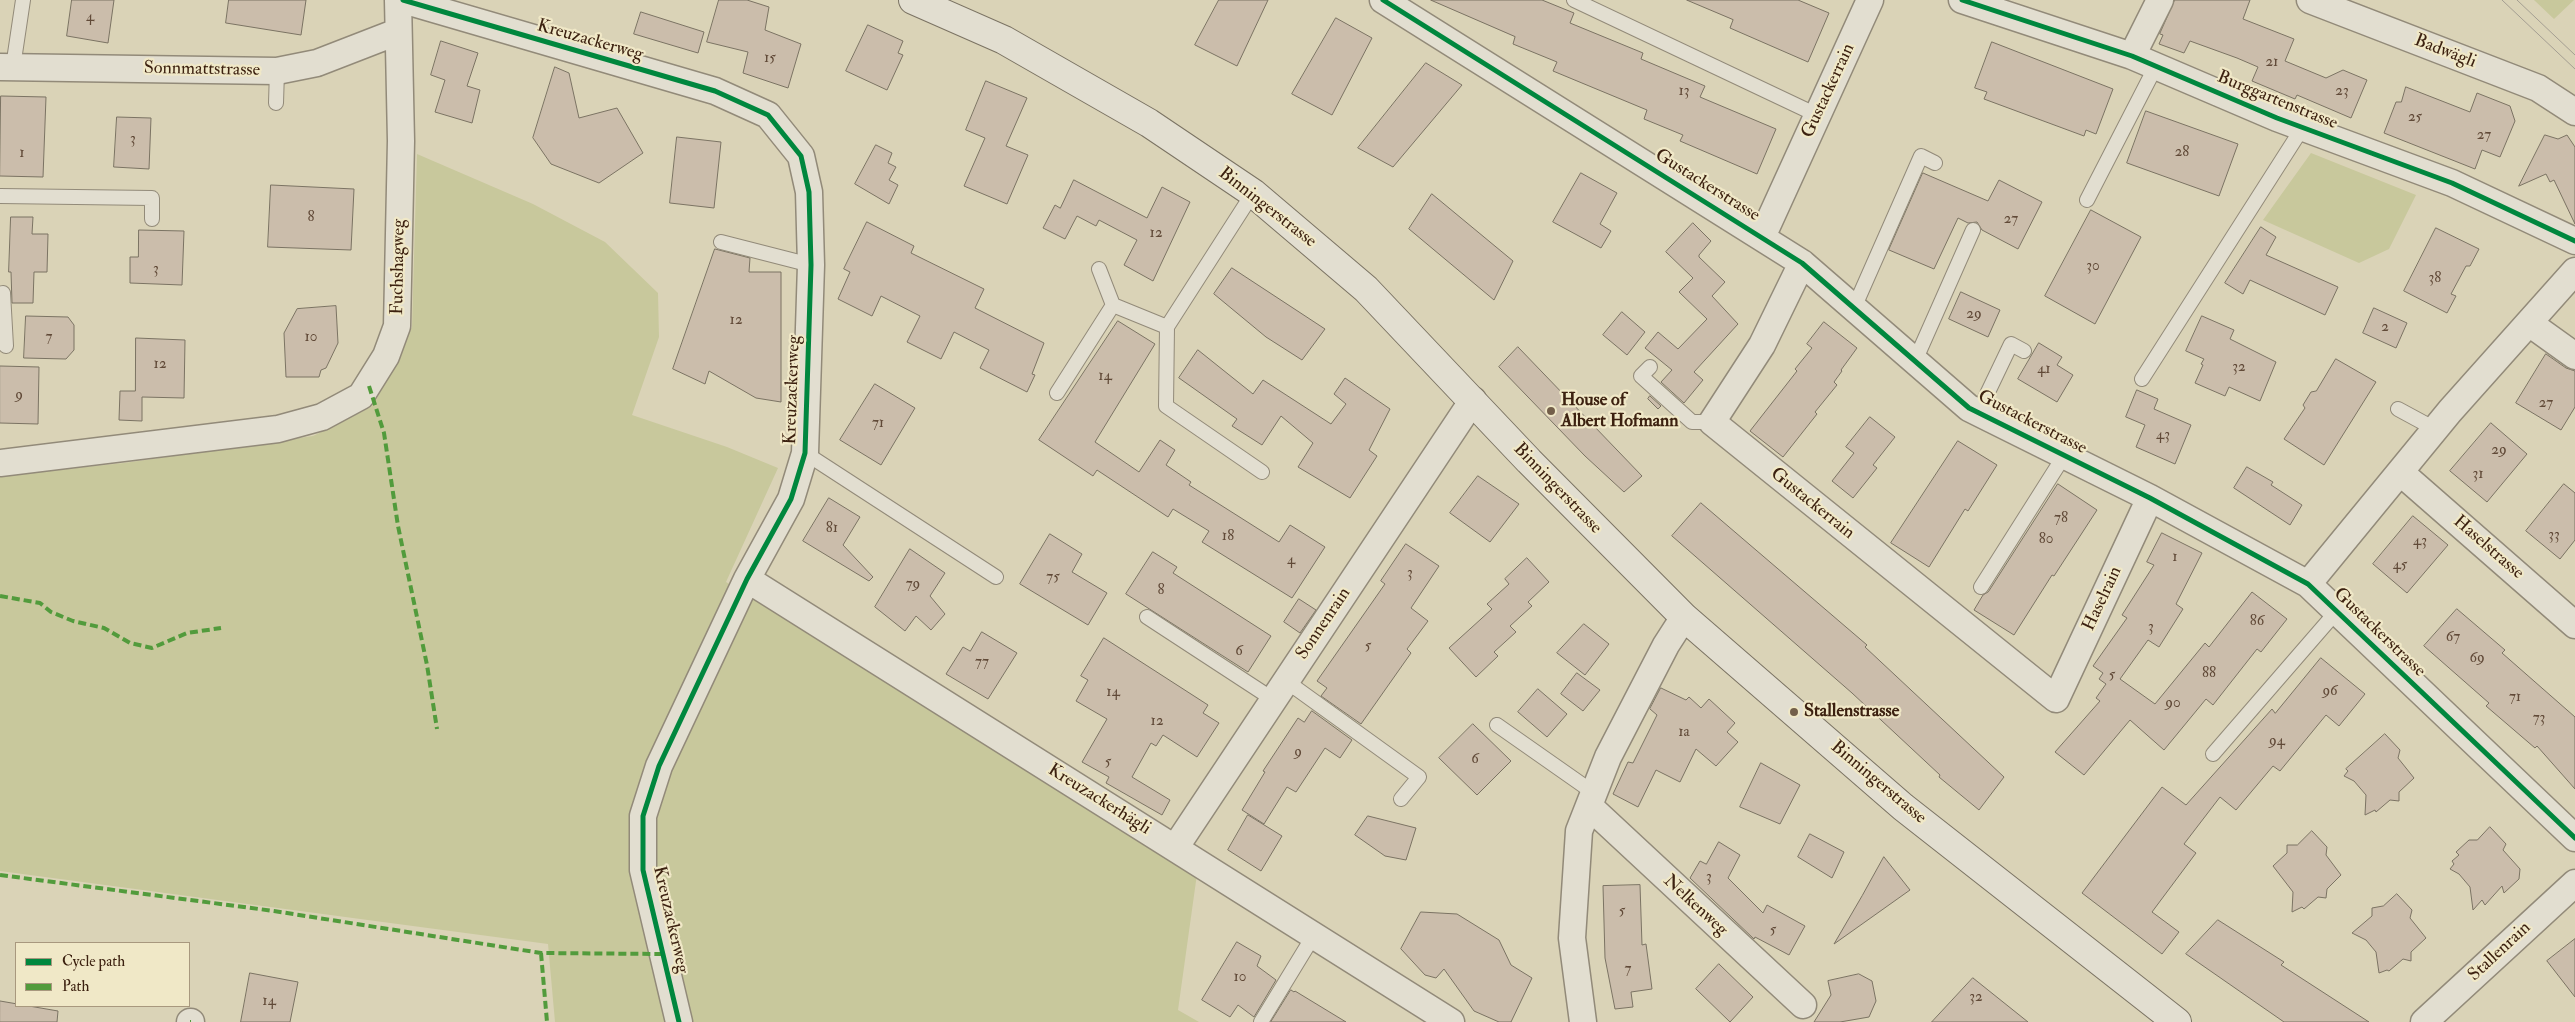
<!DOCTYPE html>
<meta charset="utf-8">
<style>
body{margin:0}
#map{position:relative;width:2575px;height:1022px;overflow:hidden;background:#dad3b7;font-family:"IM FELL Double Pica",serif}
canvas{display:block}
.legend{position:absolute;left:15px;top:942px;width:175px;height:65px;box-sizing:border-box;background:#f0e8c7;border:1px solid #a8987e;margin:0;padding:6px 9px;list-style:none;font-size:15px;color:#3c2110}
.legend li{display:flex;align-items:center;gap:10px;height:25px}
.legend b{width:25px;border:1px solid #a8987e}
</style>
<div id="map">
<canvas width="2575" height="1022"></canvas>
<ul class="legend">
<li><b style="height:6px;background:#00873e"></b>Cycle path</li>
<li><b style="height:6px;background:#529b3c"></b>Path</li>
</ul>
</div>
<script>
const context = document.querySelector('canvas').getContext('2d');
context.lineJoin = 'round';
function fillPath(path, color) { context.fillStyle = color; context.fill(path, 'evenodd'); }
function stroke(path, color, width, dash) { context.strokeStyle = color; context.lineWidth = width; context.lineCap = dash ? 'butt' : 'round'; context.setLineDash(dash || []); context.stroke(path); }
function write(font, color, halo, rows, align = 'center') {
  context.font = font + ' "IM FELL Double Pica",serif'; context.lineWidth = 4.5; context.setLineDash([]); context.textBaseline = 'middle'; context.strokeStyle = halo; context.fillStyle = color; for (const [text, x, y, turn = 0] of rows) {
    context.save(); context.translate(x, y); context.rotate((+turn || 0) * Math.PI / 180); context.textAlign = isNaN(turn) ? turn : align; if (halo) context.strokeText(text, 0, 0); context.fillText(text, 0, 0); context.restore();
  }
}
fillPath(new Path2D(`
 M2534,0H2574L2554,19Z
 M2311,153L2416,195L2389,249L2359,263L2263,220Z
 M417,154L533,204L605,242L658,293L659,337L632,415L727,447L778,468L726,582L1197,874L1178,1010L1199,1022H692L669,914L646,927L669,1022H555L548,944L0,871V476L124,463L313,436L371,407L412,327Z`), '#c8c89c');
const building = new Path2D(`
 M72,0H114L108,43L67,36Z
 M229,0H306L301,35L226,23Z
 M719,0H747L769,7L765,30L801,44L788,88L743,73L748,52L707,42Z
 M1219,0H1268L1237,66L1195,45Z
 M1431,0H1542L1574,13L1570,23L1643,53L1641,59L1705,86L1700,97L1776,129L1757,174L1680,141L1683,135L1644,119L1647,110L1553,71L1557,62L1513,44L1515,37Z
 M1687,0H1798L1829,13L1808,62L1730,28L1733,20Z
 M2175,0H2250L2243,19L2294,39L2285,61L2326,78L2343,70L2367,80L2351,118L2297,95L2295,99L2252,81L2258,67L2237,58L2190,41L2184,53L2159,44L2163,35L2160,34Z
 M641,12L704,32L698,53L634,34Z
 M1336,18L1372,38L1332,115L1292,94Z
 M868,25L903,41L898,53L903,55L887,90L846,71Z
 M441,41L478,53L467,86L480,90L472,123L435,112L445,80L431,75Z
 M1992,42L2113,89L2096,134L2086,130L2084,136L1984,99L1987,92L1975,88Z
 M1426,63L1462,85L1393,167L1358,148Z
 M555,67L569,73L579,118L617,108L643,153L599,183L551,164L533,138Z
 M986,81L1027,98L1006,146L1028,155L1007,204L964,186L985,138L966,130Z
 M2406,87L2470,112L2477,93L2510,106L2515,121L2500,157L2482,150L2475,169L2384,133L2396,102H2401Z
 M1,96L46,97L43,177L0,176Z
 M2146,111L2238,144L2219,196L2127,163Z
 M117,117L151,118L149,169L114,167Z
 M2545,135L2558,139L2567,135L2575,147V224L2554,180L2550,182L2546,174L2519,186Z
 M677,137L721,142L714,208L670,203Z
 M876,145L892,153L888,163L896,167L889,180L898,185L889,204L855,184Z
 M1581,173L1617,193L1600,224L1611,231L1601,248L1553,222Z
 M1923,173L1988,201L1999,180L2042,202L2018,249L1982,230L1977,222L1968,223L1958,218L1934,269L1889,250Z
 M1074,180L1147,218L1162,187L1190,202L1153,281L1124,265L1137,240L1099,220L1096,226L1077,216L1065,239L1043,228L1055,205L1060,208Z
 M271,185L354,189L351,250L268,247Z
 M1432,194L1513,261L1494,300L1409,229Z
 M2091,210L2141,237L2095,324L2045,296Z
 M11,217H33L32,234H48L47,272H34L33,303H12L11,272H9Z
 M867,222L914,246L911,253L984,289L975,308L1044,343L1032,374L1035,375L1027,392L980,368L989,350L954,332L941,359L907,342L920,316L881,296L872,316L838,299L850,272L844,269Z
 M1693,223L1711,241L1699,255V257L1725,282L1712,296L1738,324L1694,372L1703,380L1684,403L1661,382L1672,370L1645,348L1658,332L1678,349L1707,319L1679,292L1693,278L1666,252Z
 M2261,227L2276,237L2266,255L2338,287L2325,315L2250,280L2243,294L2225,283Z
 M2436,228L2479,249L2470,266H2466L2451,294L2456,296L2447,313L2404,291Z
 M139,230L184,231L182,285L130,283V257H138Z
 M715,249L750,258L749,272H781V402L756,398L709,371L705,384L673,369Z
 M1232,268L1325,329L1302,360L1266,337L1214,294Z
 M1961,292L2000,310L1988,337L1949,319Z
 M336,306L338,343L326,368L321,370L319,377H286L284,333L297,309Z
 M2374,308L2407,323L2396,348L2363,333Z
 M1622,312L1645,332L1627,355L1603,335Z
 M26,316L68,317L74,325V350L66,359L24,358Z
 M2202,316L2234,330L2230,339L2276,362L2260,401L2229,387L2225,396L2195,383L2203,365L2201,364L2204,359L2186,351Z
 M1118,321L1155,344L1095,442L1139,472L1160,440L1175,450L1166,465L1191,482L1189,485L1279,542L1290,525L1325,547L1292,598L1202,542L1209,531L1173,509L1168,517L1097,470L1093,476L1039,440Z
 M1824,322L1857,348L1841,370L1842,371L1834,382L1837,385L1815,412L1817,414L1783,457L1750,431L1797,371L1795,369L1812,348L1807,344Z
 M136,338L185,340L184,398L142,397V421L119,420L120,391H135Z
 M2039,343L2062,357L2057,365L2073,375L2057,402L2018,379Z
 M1518,347L1642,476L1624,492L1585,456L1499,367Z
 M1198,350L1253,394L1263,380L1331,424L1346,404L1334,394L1345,378L1390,409L1369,450L1377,456L1350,498L1298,467L1313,443L1281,416L1262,445L1232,426L1237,419L1179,378Z
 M2546,354L2566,368L2575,371V407L2561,430L2516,403Z
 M2336,359L2376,382L2324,465L2284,439L2305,408L2303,405L2311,392L2316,391Z
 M0,366L39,367L38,424L0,423Z
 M875,384L915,408L881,465L840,440Z
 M2137,390L2158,399L2154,409L2191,425L2175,464L2136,447L2145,425L2126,417Z
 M1650,396L1661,406L1658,409L1648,399Z
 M1870,417L1895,437L1873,465L1877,468L1853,498L1832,481L1854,453L1846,447Z
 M2491,423L2527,454L2487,502L2450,471Z
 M1958,441L1997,465L1968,511L1965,509L1929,567L1891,543Z
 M2247,467L2273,482L2271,485L2302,505L2290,525L2234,488Z
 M1478,476L1519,504L1490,542L1450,513Z
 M2058,484L2097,510L2054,576L2052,575L2014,635L1974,610L1983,595L1988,592Z
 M2564,484L2575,493V540L2560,559L2526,531Z
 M829,498L860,517L843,545L873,577L869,581L803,541Z
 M1701,503L1867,645L1865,647L2004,777L1979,810L1939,777L1940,775L1852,693L1672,536Z
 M2413,516L2448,545L2407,593L2373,564Z
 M2162,533L2202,553L2176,604L2183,609L2159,647L2148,640L2120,679L2155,704L2205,643L2209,647L2252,592L2287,619L2261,652L2257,649L2213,705L2206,699L2164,750L2130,720L2084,775L2055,752L2100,701L2096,698L2106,684L2099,679L2103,673L2093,666L2127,618L2122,615L2154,565L2147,562Z
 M1050,534L1082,554L1072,572L1107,593L1088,625L1020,584Z
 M1406,544L1439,566L1411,608L1428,621L1407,649L1411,653L1361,724L1321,696L1327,688L1317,681L1385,584L1381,581Z
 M910,549L945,573L930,596L945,614L931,630L916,616L905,631L875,607Z
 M1153,552L1177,567L1173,573L1271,636L1248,672L1126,594Z
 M1527,558L1549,582L1528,602L1532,606L1510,626L1516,632L1494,652L1498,656L1476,677L1449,648L1492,609L1487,604L1509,584L1505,579Z
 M1299,599L1316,610L1300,633L1284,622Z
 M2457,609L2505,650L2502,653L2575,717V789L2537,746L2535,748L2486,706L2489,703L2424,646Z
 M1584,624L1609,644L1585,675L1557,653Z
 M982,632L1017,653L988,699L946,674L963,647L970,651Z
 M1104,638L1208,705L1203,713L1219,723L1197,757L1163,735L1156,746L1151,743L1132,777L1170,800L1162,815L1106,783L1109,777L1082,762L1107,719L1076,701L1088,680L1081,676Z
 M2321,658L2365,694L2339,726L2326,715L2280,771L2273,766L2236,810L2220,797L2184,844L2196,853L2152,912L2179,932L2162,954L2082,893L2162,787L2186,805L2272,709L2275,713Z
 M1577,673L1600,690L1583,711L1561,694Z
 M1661,688L1686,700L1689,697L1701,708L1709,699L1735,723L1727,732L1738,742L1716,766L1696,749L1680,782L1656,770L1638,807L1613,794L1628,762L1633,763L1657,715L1650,709Z
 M1538,689L1567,714L1547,737L1518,712Z
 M1312,711L1352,740L1340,758L1325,748L1296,792L1287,787L1264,824L1242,810L1265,772L1263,771L1298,718L1304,722Z
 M1473,724L1511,761L1477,795L1439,758Z
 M2385,734L2400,750L2398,758L2414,778L2399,792V801L2390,800L2376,812L2375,810L2365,815L2366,795L2354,781L2344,776L2348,771L2346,769Z
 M1761,763L1800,785L1780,824L1740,807Z
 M1248,815L1282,836L1261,871L1228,850Z
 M1368,816L1416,828L1406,860L1385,856L1355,835Z
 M2490,827L2506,844L2503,850L2520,869L2519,879L2504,893L2502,886L2485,905L2482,900L2473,910L2470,887L2459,874L2450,869L2454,864L2452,861L2459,855L2456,852L2469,840H2477Z
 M2312,831L2327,847L2326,855L2341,875L2327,889L2326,898L2318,897L2304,909L2302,907L2292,912L2293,892L2273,866L2287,853V845H2297Z
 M1810,834L1844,852L1832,878L1798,857Z
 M1719,842L1740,855L1728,878L1763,913L1767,905L1805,926L1789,955L1755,937L1754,939L1690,878L1700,861L1706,864Z
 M1884,857L1910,890L1834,944L1862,896Z
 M1640,885L1642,945L1646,944L1652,989L1631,992L1633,1007L1615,1009L1605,958L1603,886Z
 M2397,894L2412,910L2410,918L2426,938L2411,952V961L2403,959L2389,971L2387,970L2379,973L2376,952L2366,940L2352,933L2372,916V908L2383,906Z
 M1421,912L1457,914L1499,940L1511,965L1532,978L1511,1022H1499L1474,1011L1444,969L1436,978L1425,975L1401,949Z
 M2218,920L2284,962L2281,965L2369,1022H2284L2186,954Z
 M2575,939V997L2547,961Z
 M1237,942L1261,956L1257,966L1276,980L1254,1017L1238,1005L1230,1017L1202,1000Z
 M1719,964L1753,997L1730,1022L1696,989Z
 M250,973L298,982L290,1022H241Z
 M1859,974L1872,981L1876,1001L1869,1017L1840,1022H1814L1831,995L1828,981Z
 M1973,978L2028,1022H1932Z
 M1291,990L1294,992L1295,991L1346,1022H1271Z
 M0,1001L58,1011L57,1022H0Z`);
fillPath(building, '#cbbdab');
stroke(building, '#7b7363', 1);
const service = new Path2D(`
 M1574,0L1817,115
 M13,67L23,0
 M276,103L277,71
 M0,196L152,198V219
 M2087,200L2156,66
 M721,242L811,265
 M1099,269L1113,305L1167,327L1253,193
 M0,294L3,293L6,346
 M1854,308L1921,156L1935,163
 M1167,327L1166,406L1262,472
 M1915,361L1973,230
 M1650,367L1641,376L1692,422H1712
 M2142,379L2303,127
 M1057,393L1113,305
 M2398,409L2435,429
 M1978,413L2011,344L2024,351
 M805,453L996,577
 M1981,587L2064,456
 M1147,617L1274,700
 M1286,681L1419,777L1401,799
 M1497,725L1594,793
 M2213,754L2337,611
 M1261,1022L1314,935`);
const minor = new Path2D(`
 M403,0L715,91L768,115L801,156L809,192L811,265L805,453L791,499L747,579L659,766L643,816V870L679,1022
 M1383,0L1802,263L1969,408L2150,498L2308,584L2575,838
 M1962,0L2132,56L2277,118L2452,183L2575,241
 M2310,0L2538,88L2575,112
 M2132,56L2160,0
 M0,67L277,71L317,63L397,32
 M1762,237L1870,0
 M1802,263L1762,345L1712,422L2056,699L2150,498
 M2529,323L2575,356
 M0,463L278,429L322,417L361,396L386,356L397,326L401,141L398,0
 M2400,472L2575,625
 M747,579L1451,1022
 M2308,584L2450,411L2575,271
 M1589,806L1803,1005
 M1175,848L1473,400
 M190,1022H191
 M1583,1022L1572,938L1579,831L1608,757L1666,645L1684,617
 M2424,1022L2575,883`);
const secondary = new Path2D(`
 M913,0L1004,40L1149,123L1253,193L1366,289L1529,461L1684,617L1903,807L2177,1022`);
stroke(service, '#928a79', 16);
stroke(minor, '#928a79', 29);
stroke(secondary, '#7b7363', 30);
stroke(service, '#e2ded0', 14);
stroke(minor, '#e2ded0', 26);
stroke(secondary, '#e2ded0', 28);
stroke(new Path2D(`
 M2502,0L2575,69
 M2517,0L2575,55`), '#a49e92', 1);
stroke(new Path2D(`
 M369,386L384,433L398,526L427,665L437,729
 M0,596L40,603L51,612L73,621L104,628L130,643L152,648L187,633L221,628
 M0,875L274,911L541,953L664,954
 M541,953L547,1022
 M190,1022H191`), '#529b3c', 4, [8, 4]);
stroke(new Path2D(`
 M403,0L715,91L768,115L801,156L809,192L811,265L805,453L791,499L747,579L659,766L643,816V870L679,1022
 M1383,0L1802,263L1969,408L2150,498L2308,584L2575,838
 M1962,0L2132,56L2277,118L2452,183L2575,241`), '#00873e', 5);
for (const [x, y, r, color] of [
 [1551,411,5,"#735f4a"],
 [1794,712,5,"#735f4a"]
]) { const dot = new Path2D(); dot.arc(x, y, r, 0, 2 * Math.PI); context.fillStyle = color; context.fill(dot); stroke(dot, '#f0e8c7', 2); }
write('15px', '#614a38', null, [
 ["4",90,18],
 ["15",770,59],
 ["21",2272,63],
 ["13",1684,92],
 ["23",2342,92],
 ["25",2415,118],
 ["27",2484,136],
 ["3",133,140],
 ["28",2182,153],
 ["1",22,154],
 ["8",311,218],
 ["27",2011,220],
 ["12",1156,234],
 ["30",2093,267],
 ["3",156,270],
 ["38",2435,279],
 ["29",1974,315],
 ["12",736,321],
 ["2",2385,328],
 ["7",49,338],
 ["10",311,338],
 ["12",160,365],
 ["32",2239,368],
 ["41",2044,370],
 ["14",1105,377],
 ["9",19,396],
 ["27",2546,404],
 ["71",878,424],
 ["43",2163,436],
 ["29",2499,451],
 ["31",2478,475],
 ["78",2061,519],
 ["81",832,529],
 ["33",2554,536],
 ["18",1228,537],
 ["80",2046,540],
 ["43",2420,542],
 ["1",2175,558],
 ["4",1291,561],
 ["45",2400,566],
 ["3",1410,574],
 ["75",1053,578],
 ["79",913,585],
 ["8",1161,591],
 ["86",2257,622],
 ["3",2151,628],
 ["67",2453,638],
 ["5",1368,647],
 ["6",1239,652],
 ["69",2477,659],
 ["77",982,663],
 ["88",2209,674],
 ["5",2112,676],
 ["96",2330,692],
 ["14",1113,693],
 ["71",2515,698],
 ["90",2173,704],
 ["73",2539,719],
 ["12",1157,722],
 ["1a",1684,733],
 ["94",2277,742],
 ["9",1298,753],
 ["6",1475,760],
 ["5",1108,763],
 ["3",1709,878],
 ["5",1622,912],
 ["5",1773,931],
 ["7",1628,970],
 ["10",1240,978],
 ["32",1976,998],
 ["14",269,1002]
]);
write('18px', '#3c2110', '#f0e8c7', [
 ["Kreuzackerweg",590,41,16],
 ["Badwägli",2445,52,21],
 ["Sonnmattstrasse",202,70,1],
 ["Gustackerrain",1829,91,-65],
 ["Burggartenstrasse",2277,101,22],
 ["Gustackerstrasse",1707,186,32],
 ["Binningerstrasse",1267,208,38],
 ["Fuchshagweg",399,267,-89],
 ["Kreuzackerweg",793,390,-88],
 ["Gustackerstrasse",2032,423,27],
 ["Binningerstrasse",1557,489,46],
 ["Gustackerrain",1812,504,39],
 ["Haselstrasse",2488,548,41],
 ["Haselrain",2103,599,-65],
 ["Sonnenrain",1324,624,-56],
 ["Gustackerstrasse",2379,633,44],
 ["Binningerstrasse",1878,783,40],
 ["Kreuzackerhägli",1099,800,32],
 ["Nelkenweg",1695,906,43],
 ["Kreuzackerweg",670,920,77],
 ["Stallenrain",2500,952,-43]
]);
write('bold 18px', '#3c2110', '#f0e8c7', [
 ["House of",1561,401],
 ["Albert Hofmann",1561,422],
 ["Stallenstrasse",1804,712]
], 'left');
</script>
